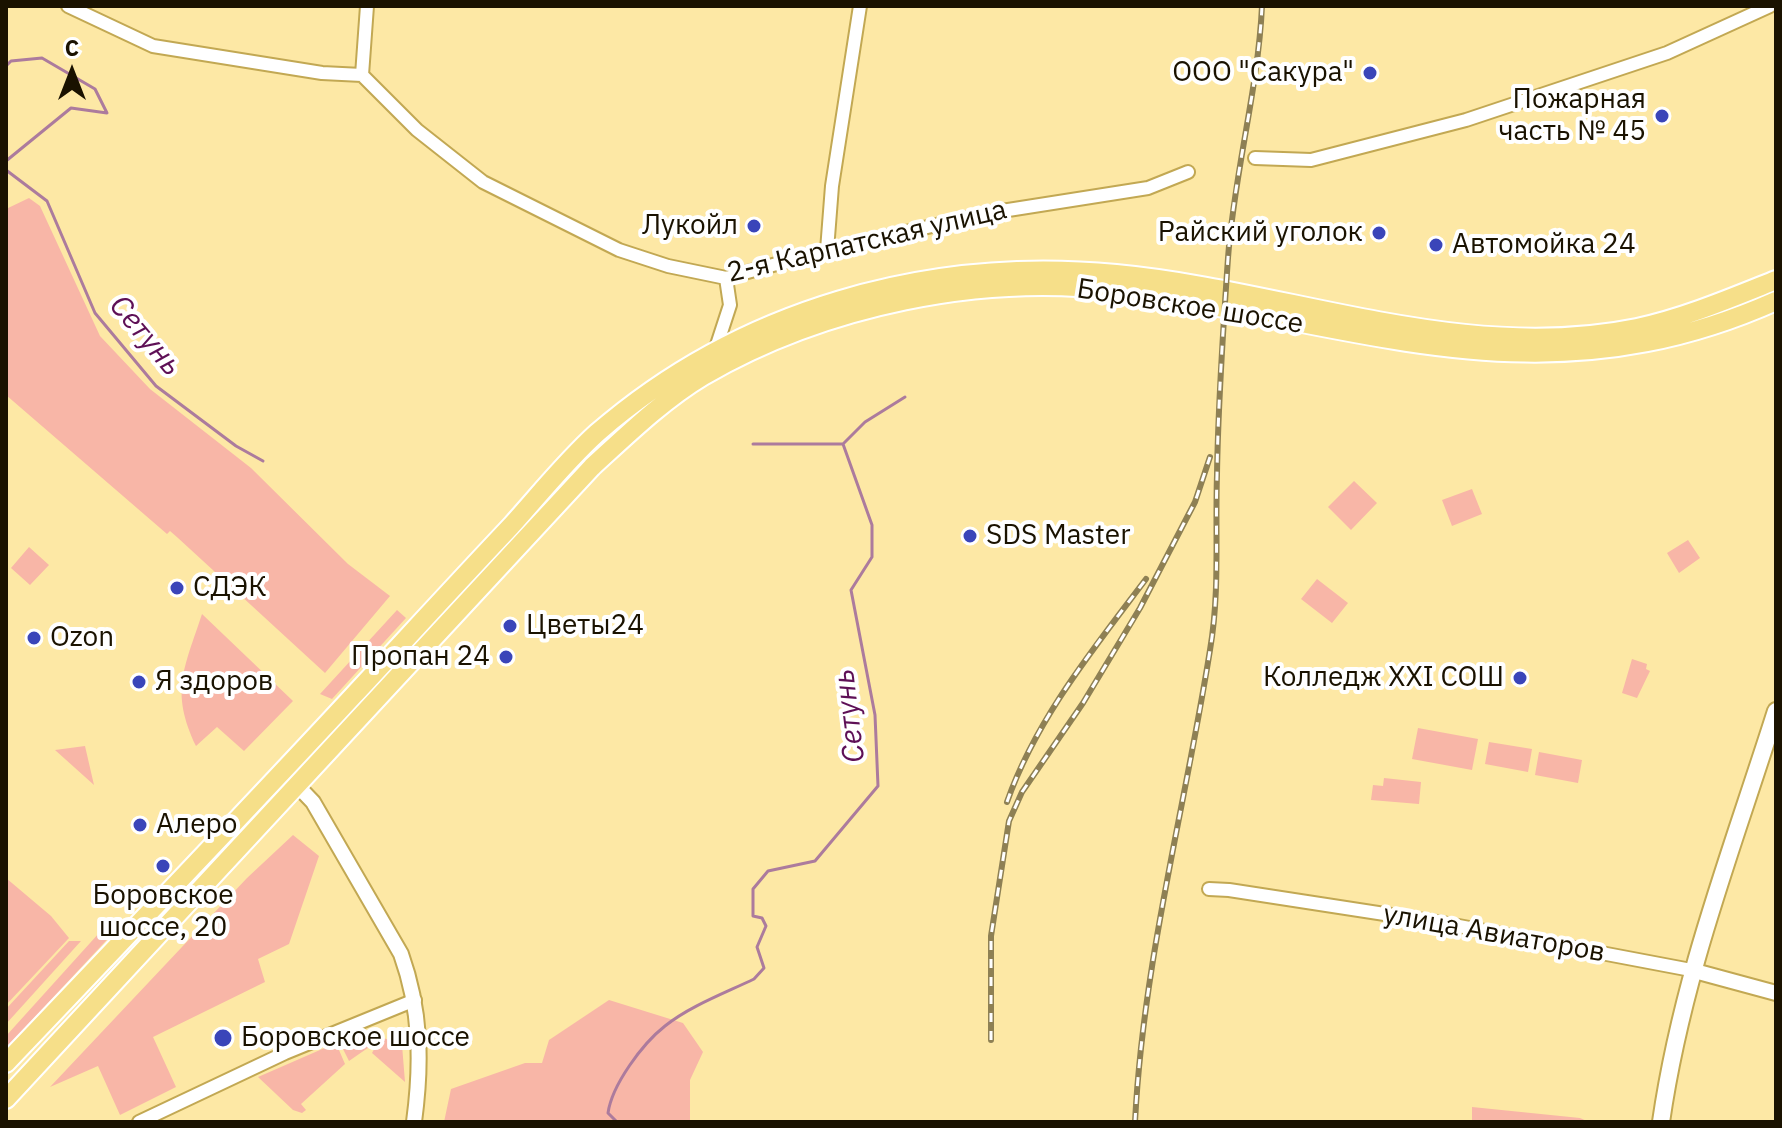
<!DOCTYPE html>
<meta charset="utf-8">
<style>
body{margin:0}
#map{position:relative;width:1782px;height:1128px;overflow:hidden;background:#fde8a5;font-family:"IBM Plex Sans",sans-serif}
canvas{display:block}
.frame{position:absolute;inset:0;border:8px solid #1a1200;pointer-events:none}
.north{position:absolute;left:32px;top:32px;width:80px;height:80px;-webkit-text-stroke:6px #fff;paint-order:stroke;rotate:0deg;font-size:22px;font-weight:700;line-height:32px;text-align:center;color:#1a1200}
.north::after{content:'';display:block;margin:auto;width:28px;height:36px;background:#1a1200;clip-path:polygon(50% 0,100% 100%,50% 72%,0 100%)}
</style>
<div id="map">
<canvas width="1782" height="1128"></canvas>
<div class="frame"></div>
<div class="north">С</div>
</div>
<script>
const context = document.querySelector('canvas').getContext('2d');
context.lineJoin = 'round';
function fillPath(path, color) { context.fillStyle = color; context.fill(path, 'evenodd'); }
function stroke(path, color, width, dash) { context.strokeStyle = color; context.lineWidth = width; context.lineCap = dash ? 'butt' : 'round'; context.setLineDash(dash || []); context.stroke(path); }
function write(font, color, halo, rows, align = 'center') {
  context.font = font + ' "IBM Plex Sans",sans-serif'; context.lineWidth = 8; context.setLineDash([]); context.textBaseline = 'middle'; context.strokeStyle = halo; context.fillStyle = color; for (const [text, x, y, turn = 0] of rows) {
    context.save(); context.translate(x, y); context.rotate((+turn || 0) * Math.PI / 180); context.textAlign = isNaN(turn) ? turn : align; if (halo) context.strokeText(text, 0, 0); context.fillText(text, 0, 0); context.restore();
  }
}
fillPath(new Path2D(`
 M29,198L40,206L100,336L150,389L251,468L348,564L390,596L325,673L178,538L170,531L167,534L6,395V209Z
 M1354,481L1377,503L1351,530L1328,507Z
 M1472,489L1482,514L1452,526L1442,500Z
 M1688,540L1700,558L1679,573L1667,553Z
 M29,547L49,565L30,585L11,568Z
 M1317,579L1348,603L1332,623L1301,599Z
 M397,610L406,618L332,699L320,694Z
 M202,614L293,701L244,751L217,727L196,746C170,691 184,669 202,614Z
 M1632,659L1647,664L1646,669L1650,671L1637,698L1622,693Z
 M1418,728L1478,739L1472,770L1412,759Z
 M1489,742L1532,749L1528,772L1485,764Z
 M85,746L94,785L55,750Z
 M1539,752L1582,760L1578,783L1535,775Z
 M1384,778L1421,782L1419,804L1371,800L1373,785L1383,786Z
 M293,835L319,856L289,944L258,959L265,982L153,1037L176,1087L120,1115L98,1066L50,1087L247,878Z
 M6,878L51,916L69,938L6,1005Z
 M109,922L116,930L6,1048V1036Z
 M69,941H81L6,1024V1009Z
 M609,1000L683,1023L703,1052L690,1080V1122H444L451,1089L525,1063H542L549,1040Z
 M378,1031L375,1043L349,1061L340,1043Z
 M381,1037L402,1045L405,1082L372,1053Z
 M336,1043L345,1064L301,1104L306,1110L302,1113L293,1110L258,1077Z
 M1472,1107L1580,1118L1589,1122H1472Z`), '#f8b6a7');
stroke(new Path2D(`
 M6,66L11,61L42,58L95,89L107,113L71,108L6,161
 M6,170L47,201L95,313L156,386L236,446L263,461
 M843,444L865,422L905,397
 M617,1122L608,1113C612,1085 642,1044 665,1026C690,1006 725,993 754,979L764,968L757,947L766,926L762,918L753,916V889L768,871L815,861L878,786L875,715L851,590L872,557V525L843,444H753`), '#ac7b9d', 3);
const minor = new Path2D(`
 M68,6L153,46L322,73L362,75
 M362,75L417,130L483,182L619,250L668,266L726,278L827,250L989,213L1148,188L1188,172
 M362,75L367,6
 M1255,158L1311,160L1466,120L1667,53L1770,6
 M827,250L832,186L860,6
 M715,351L730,305L726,278
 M1209,889L1229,890L1443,923L1691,970
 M139,1122L285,1053L415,1000`);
const tertiary = new Path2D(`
 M290,778L313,802L401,954C421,1010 422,1063 414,1122
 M1691,970L1776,993`);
const secondary = new Path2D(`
 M1661,1122C1682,977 1732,850 1776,711`);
const primary = new Path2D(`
 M6,1063C122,941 239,819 353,696C406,639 458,582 511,526C539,495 566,461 597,433C740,309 928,256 1116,274C1288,290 1461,364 1637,328C1684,318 1731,298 1776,280
 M6,1099L592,467C627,435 663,400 703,376C824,306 981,273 1120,291C1358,322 1538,407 1776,301`);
stroke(minor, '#c2a853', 16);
stroke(tertiary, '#c2a853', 18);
stroke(secondary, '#c2a853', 20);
stroke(primary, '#fff', 22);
stroke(minor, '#fff', 12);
stroke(tertiary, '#fff', 14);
stroke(secondary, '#fff', 16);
stroke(primary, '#f6df89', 18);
const rail = new Path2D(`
 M1007,802C1036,719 1094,648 1146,579
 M991,1040V936L1009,821L1022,792L1083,703L1140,608L1195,502L1210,457
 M1135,1122C1143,962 1185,808 1210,650C1220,592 1215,534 1217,475C1218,403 1223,330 1228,258C1234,173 1258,91 1262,6`);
stroke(rail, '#8e8054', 6);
stroke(rail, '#fff', 3, [9]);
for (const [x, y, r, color] of [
 [1370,73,8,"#3a45b9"],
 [1662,116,8,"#3a45b9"],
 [754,226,8,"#3a45b9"],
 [1379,233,8,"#3a45b9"],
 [1436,245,8,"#3a45b9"],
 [970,536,8,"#3a45b9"],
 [177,588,8,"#3a45b9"],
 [510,626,8,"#3a45b9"],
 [34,638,8,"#3a45b9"],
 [506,657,8,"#3a45b9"],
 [1520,678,8,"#3a45b9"],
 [139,682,8,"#3a45b9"],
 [140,825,8,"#3a45b9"],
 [163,866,8,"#3a45b9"],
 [223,1038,10,"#3a45b9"]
]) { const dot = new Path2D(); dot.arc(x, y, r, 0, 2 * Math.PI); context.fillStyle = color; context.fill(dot); stroke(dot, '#fff', 3); }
write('28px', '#1a1200', '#fff', [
 ["ООО \"Сакура\"",1354,73,"right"],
 ["Пожарная",1646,100,"right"],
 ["часть № 45",1646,132,"right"],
 ["Лукойл",738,226,"right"],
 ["Райский уголок",1363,233,"right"],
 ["Автомойка 24",1452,245],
 ["SDS Master",986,536],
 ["СДЭК",193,588],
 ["Цветы24",526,626],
 ["Ozon",50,638],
 ["Пропан 24",490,657,"right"],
 ["Колледж XXI СОШ",1504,678,"right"],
 ["Я здоров",155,682],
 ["Алеро",156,825],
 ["Боровское",163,896,"center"],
 ["шоссе, 20",163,928,"center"],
 ["Боровское шоссе",241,1038]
], 'left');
write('28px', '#1a1200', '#fff', [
 ["2-я Карпатская улица",867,242,-13],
 ["Боровское шоссе",1190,307,9],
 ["улица Авиаторов",1494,934,10]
]);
write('italic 30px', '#5e1056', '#fff', [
 ["Сетунь",145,336,50],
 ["Сетунь",850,716,-97]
]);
</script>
